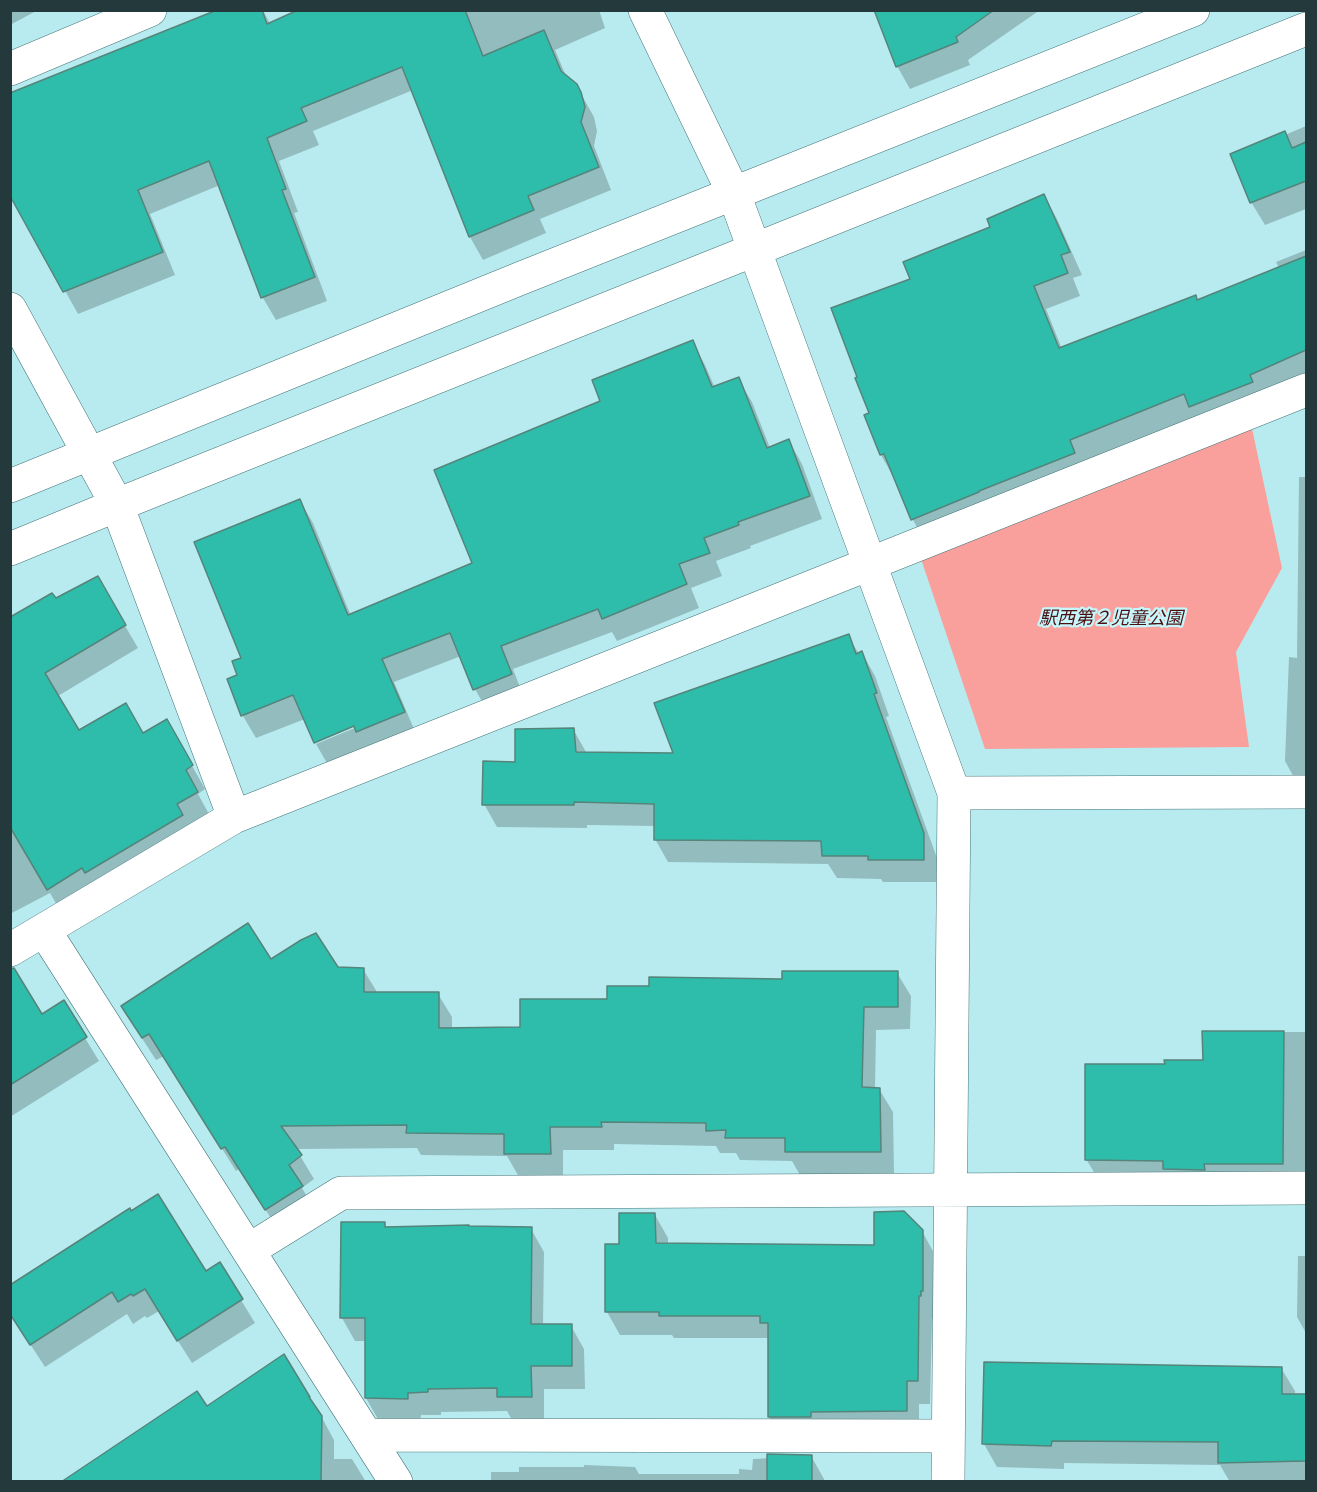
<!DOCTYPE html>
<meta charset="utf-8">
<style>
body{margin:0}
#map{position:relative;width:1317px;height:1492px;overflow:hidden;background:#b8ebef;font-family:"Source Serif 4",serif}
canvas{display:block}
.frame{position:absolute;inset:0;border:12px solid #24393b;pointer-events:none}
</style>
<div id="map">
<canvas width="1317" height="1492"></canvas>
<div class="frame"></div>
</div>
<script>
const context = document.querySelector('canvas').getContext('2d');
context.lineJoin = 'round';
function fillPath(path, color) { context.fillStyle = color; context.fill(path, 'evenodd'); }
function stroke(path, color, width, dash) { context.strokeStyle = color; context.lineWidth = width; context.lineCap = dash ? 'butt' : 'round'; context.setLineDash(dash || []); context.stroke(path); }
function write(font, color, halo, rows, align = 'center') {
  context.font = font + ' "Source Serif 4","Noto Sans JP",serif'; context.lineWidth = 4.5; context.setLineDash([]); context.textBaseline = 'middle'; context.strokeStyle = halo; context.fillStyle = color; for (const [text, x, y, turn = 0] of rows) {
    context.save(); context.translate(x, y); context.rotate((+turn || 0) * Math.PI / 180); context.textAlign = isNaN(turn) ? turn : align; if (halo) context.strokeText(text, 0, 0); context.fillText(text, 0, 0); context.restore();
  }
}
fillPath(new Path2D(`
 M1251,424L1282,568L1236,652L1249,747L985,749L921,559Z`), '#faa09c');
fillPath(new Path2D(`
 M10,10H38L10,25Z
 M222,10H263L270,24L302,10H599L605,28L555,50L566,76L576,85L594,117L597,131L594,146L611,190L540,219L546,233L483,260L470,237L413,90L313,131L319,145L279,161L298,212L294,213L327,301L276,320L263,298L220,185L150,214L175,275L78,314L10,192Z
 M875,10H1040L968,60L970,65L910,89L897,66Z
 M1306,126V209L1265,225L1251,202L1285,135Z
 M1044,196L1057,219L1082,275L1073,278L1080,296L1046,309L1062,349L1198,301L1279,268L1276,262L1306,250V378L926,543L913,520L895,477L894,478L881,455L871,414L912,280L992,227Z
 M692,342L705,365L715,388L738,379L752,402L770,448L789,441L802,464L822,519L750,546L751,548L716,561L722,576L691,588L699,608L617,641L612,632L513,669L524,698L488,712L475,689L461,656L394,682L417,736L328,765L316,744L362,725L360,722L315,741V743L305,719L256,738L243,716L229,680L239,676L243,658L300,501L313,523L351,616L474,563L602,402Z
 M1299,477H1306V792H1302L1285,761L1289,657L1297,658Z
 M97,578L138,648L58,696L79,732L143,735L167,721L205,789L198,794L210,816L61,912L50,893L10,914V618L56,600Z
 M848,636L859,654L862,653L875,676L889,716L886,717L937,858V882H883L881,879L837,878L828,864L668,862L655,839V826L587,825V828L497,827L484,804L516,763L573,729L586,752L675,755Z
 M271,961L337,969H363L377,992L438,994L452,1017V1029H521L651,987L897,973L911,996L910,1029L876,1030L875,1089H879L893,1112L894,1174L800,1175L792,1161L740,1160L736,1153H720L716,1146L614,1144V1150H563V1177H519L507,1156L421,1155L417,1148L296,1149L314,1179L302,1188L315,1210L280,1232L239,1169L236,1171L164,1056L156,1060L136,1029Z
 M10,988L41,1016L63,1002L99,1061L10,1117Z
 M1203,1032H1306V1187L1100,1182L1086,1159L1166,1066L1204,1062Z
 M655,1215L668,1238V1245L876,1247L922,1231L935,1255L934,1319H932L930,1404H919V1434L782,1440L769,1417L770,1338H674L672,1335H620L607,1312L620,1245Z
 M384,1224L386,1228L531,1229L544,1252L543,1326H571L584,1349L585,1389H544V1420H512L507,1411L441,1412V1415H421L420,1421H379L366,1398L367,1341H355L342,1318Z
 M1298,1256H1306V1333L1297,1317Z
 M219,1264L255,1323L192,1363L159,1311L147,1318L145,1316L133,1324L127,1314L45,1367L10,1313V1286L206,1273Z
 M1281,1368L1295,1391V1396H1306V1482H1230L1220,1465L1064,1463V1469L997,1467L984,1444Z
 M206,1408L321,1416L334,1440V1459H352L366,1482H72Z
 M811,1456L824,1479V1482H491V1472H519V1467H584V1465L635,1467L639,1474H739V1469L752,1470L753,1459Z`), '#0003');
const building = new Path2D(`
 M217,10H262L267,24L298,10H465L483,56L544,30L561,71L577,84L581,92L585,107L581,122L599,167L528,196L534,210L469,237L402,67L301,108L307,121L267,138L286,189L282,190L315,277L261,298L209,161L138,190L163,252L63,292L10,196V93Z
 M874,10H994L956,37L958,42L896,67Z
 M1285,131L1292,148L1306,142V181L1250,203L1230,154Z
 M1044,194L1070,252L1061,255L1068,273L1034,286L1059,348L1196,295L1197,300L1306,256V350L1250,375L1253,382L1189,407L1184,394L1070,440L1075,453L979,491V492L911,520L884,454L880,455L864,415L869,413L855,378L857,377L831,308L910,279L903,262L990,227L987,219Z
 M693,340L712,387L739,377L767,448L789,439L810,496L738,522L739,525L704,538L710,553L679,564L687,584L602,619L598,609L501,646L512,674L473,690L450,633L382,659L405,712L356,732L354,726L314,743L293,695L241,716L227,679L237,675L232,661L241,658L194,542L300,499L348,615L472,563L434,470L600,401L592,380Z
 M98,576L126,625L45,673L79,730L126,703L143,733L167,719L193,765L186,770L198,792L177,804L183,815L85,873L82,868L47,890L10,827V614L12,616L52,593L56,598Z
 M849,634L856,654L862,651L877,693L874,694L924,833V860H868V856H822L821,841L654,840V804L574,802V805H482L483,761L515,762V729L574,728L576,752L673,753L654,703Z
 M248,923L271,959L301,940L316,933L338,967L364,968V992H439V1028L520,1027V999H607V986H649V977L782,979V971H898V1007H864L862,1087L880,1088L881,1152H785V1138H725L726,1130L706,1131V1123L601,1122L602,1127H550L551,1154H504V1134L406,1133L407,1125L281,1126L302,1155L289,1165L303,1186L265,1210L225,1147L221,1149L149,1034L142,1038L121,1006Z
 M14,968L42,1014L64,1000L87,1037L10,1085V969Z
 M1202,1031H1284L1283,1164H1204L1205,1170L1163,1169V1161L1085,1160V1064H1165L1164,1060H1203Z
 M158,1194L206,1271L220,1262L243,1299L177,1341L145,1289L133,1296L131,1294L118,1302L112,1292L30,1345L10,1314V1285L130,1208L131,1211Z
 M904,1211L923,1230V1291H921V1296H919L918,1381H907V1411L811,1412V1417H768V1323H760V1316H659V1312H605V1244H619V1213H655L656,1243L874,1245V1212Z
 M341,1222H385V1227L469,1225V1226L532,1227L531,1324H572V1366H531L532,1397H497V1388L428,1389V1392L408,1393V1399L365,1398V1318H340Z
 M284,1354L310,1397H309L322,1416L321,1482H61L197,1391L207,1406Z
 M984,1362L1282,1367V1394H1306V1461L1218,1463V1442L1052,1441L1051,1446L982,1444Z
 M767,1454L812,1455V1482H767Z`);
fillPath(building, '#2ebdab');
stroke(building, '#55847b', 1.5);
const minor = new Path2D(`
 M645,10L734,194L954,793L948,1482
 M10,69L150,10
 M10,309L117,505L234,817
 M10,486L519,279L1193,10
 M10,549L117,505L1306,29
 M954,793L1306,792
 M44,930C161,1114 278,1298 396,1482
 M10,950L234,817L1306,390
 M249,1250L341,1193L1306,1188
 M366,1435L948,1436`);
stroke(minor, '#447578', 34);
stroke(minor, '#fff', 33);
write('italic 18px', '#4c1013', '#c5f8fd', [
 ["駅西第２児童公園",1111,619]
]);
</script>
